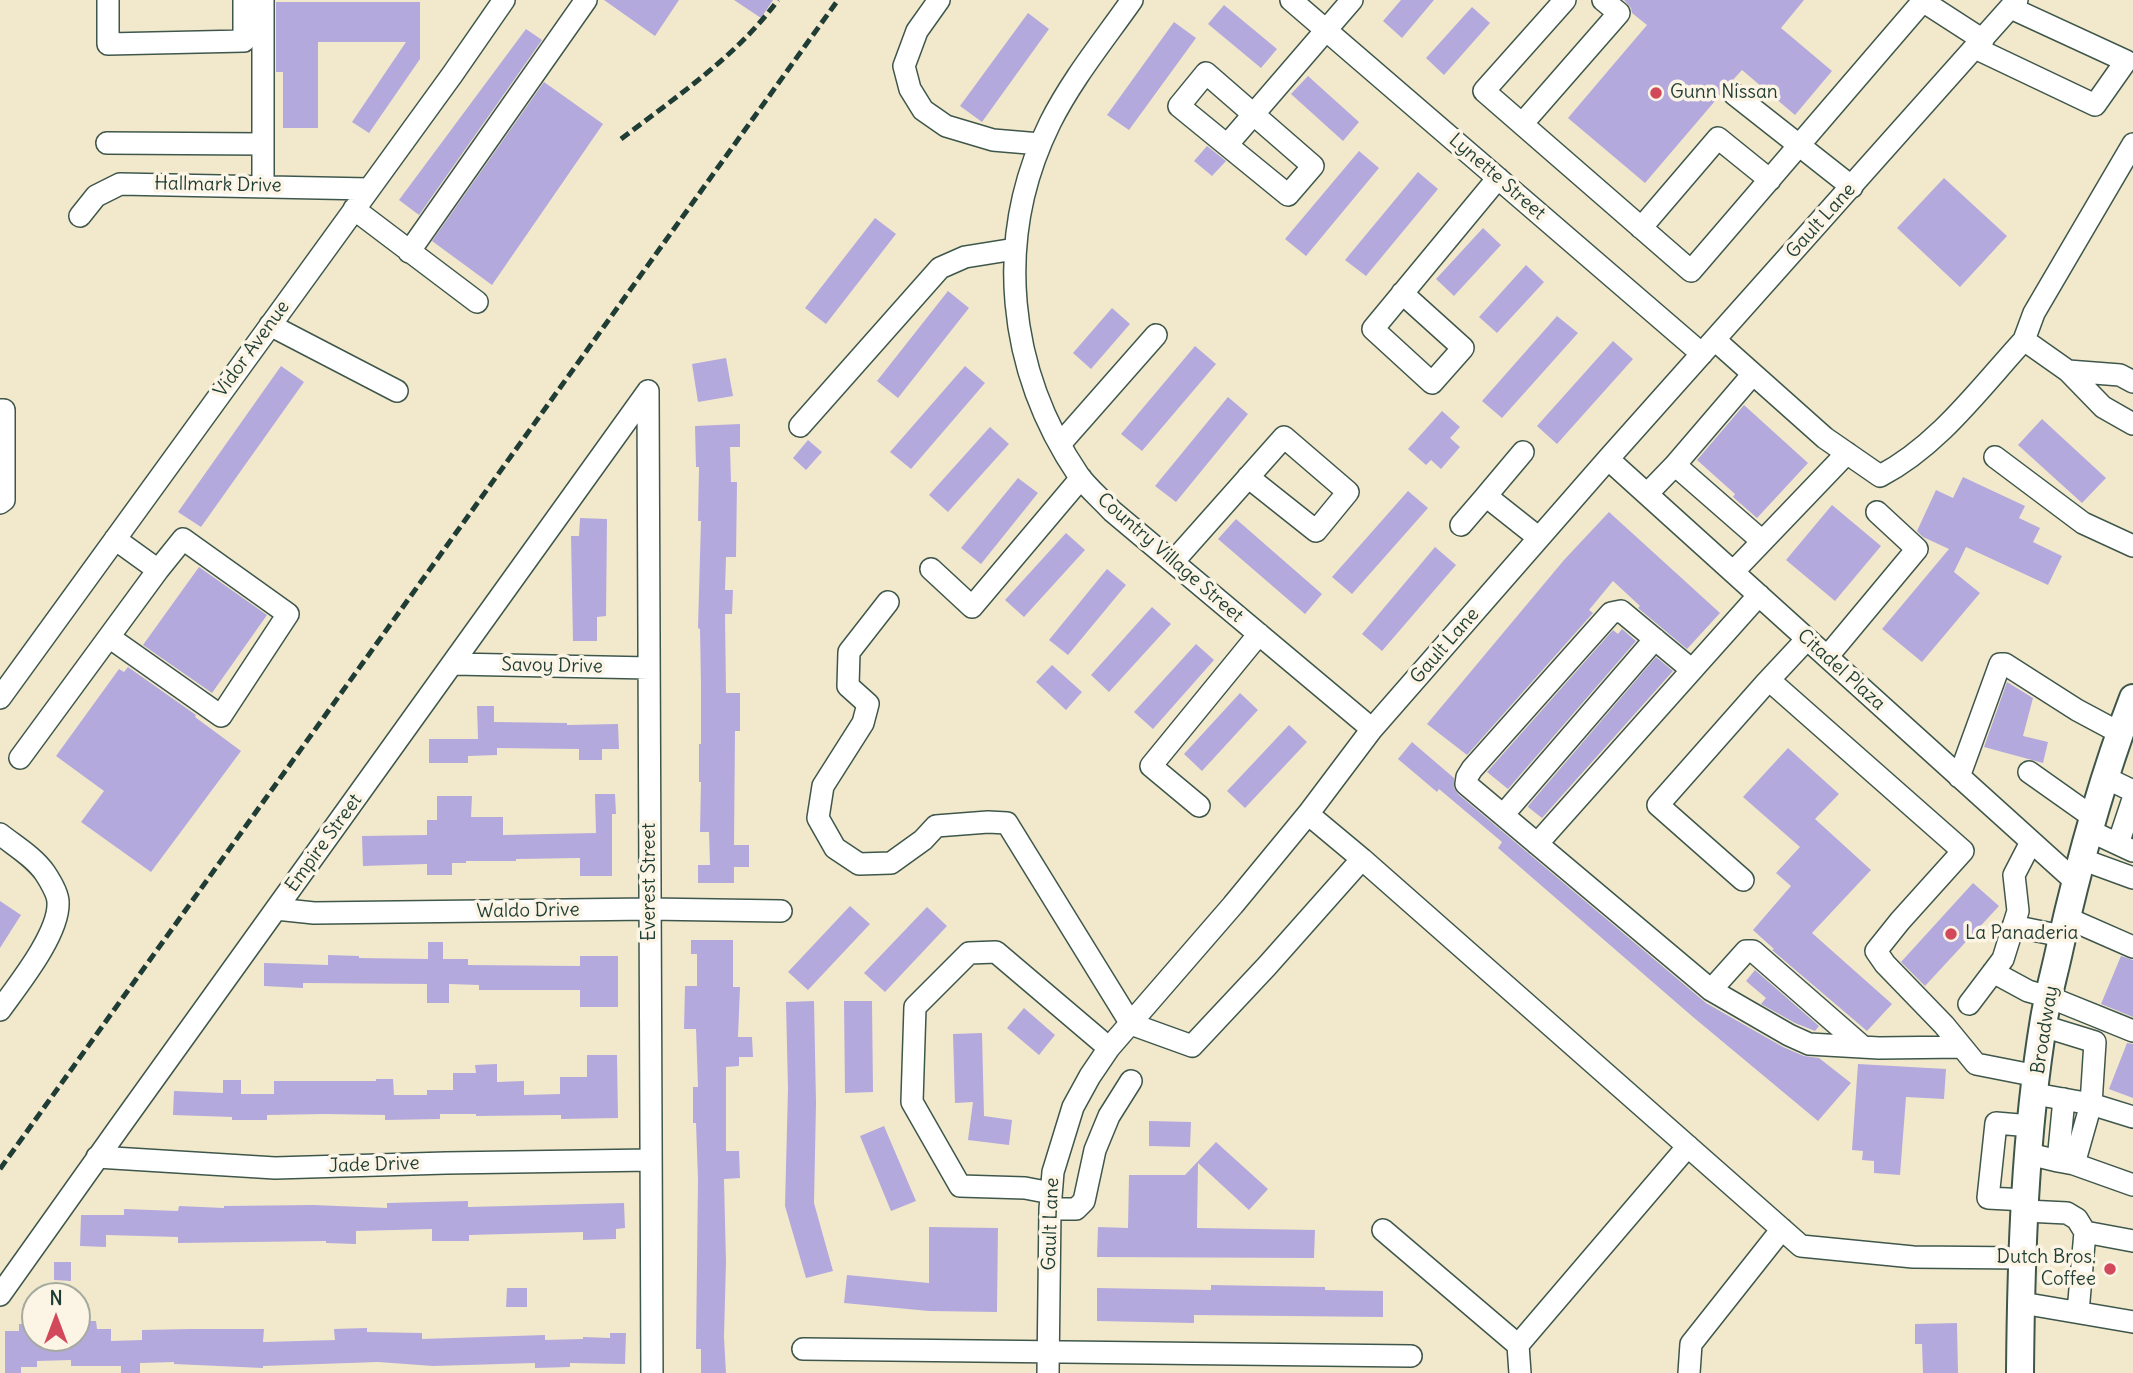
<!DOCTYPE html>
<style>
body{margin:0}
#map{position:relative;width:2133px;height:1373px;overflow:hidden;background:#f2e9cd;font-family:Delius,sans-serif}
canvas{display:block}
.north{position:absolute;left:21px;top:1282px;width:70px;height:70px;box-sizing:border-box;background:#fcf5e5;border:2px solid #a4ab9e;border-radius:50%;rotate:0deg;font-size:19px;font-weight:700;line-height:28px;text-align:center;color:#1f3d34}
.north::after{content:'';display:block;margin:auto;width:24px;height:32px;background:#d1495b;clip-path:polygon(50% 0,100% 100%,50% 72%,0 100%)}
</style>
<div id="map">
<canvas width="2133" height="1373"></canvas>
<div class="north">N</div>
</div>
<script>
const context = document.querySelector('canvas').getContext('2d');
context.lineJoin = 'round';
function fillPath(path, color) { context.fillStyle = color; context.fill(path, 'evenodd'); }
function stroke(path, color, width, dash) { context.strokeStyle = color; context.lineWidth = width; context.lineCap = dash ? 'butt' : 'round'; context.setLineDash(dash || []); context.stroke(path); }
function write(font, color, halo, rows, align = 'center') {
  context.font = font + ' Delius,sans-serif'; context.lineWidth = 7; context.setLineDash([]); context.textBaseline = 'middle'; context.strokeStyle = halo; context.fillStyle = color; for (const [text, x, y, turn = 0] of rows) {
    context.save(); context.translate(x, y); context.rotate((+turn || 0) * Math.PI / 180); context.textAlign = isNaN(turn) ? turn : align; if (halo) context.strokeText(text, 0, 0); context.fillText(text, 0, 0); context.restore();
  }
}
fillPath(new Path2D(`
 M604,0H679L655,36Z
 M734,0H773L761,18Z
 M1401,0H1434L1402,38L1383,21Z
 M1624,0H1804L1781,28L1832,71L1795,115L1742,70L1732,81L1724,85L1721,94L1645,183L1568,118L1647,25L1632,13L1631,8Z
 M276,2H420V59L369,133L352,122L406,42H318V128H283V72H276Z
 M1224,5L1277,49L1261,68L1208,24Z
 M1472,7L1490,23L1444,75L1426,58Z
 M1028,13L1049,29L982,122L960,106Z
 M1174,22L1196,38L1129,130L1107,115Z
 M526,29L542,40L419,215L399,200Z
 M1308,76L1359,122L1343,141L1291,94Z
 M544,82L603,124L492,285L432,241Z
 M1207,146L1226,161L1212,176L1194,161Z
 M1359,151L1379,168L1306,256L1285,239Z
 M1418,172L1438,189L1366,276L1345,260Z
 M1944,178L2007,236L1960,287L1897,228Z
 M875,218L896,234L826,324L805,308Z
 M1483,228L1501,245L1454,296L1436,279Z
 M1526,265L1544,282L1497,333L1479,317Z
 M948,291L969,308L898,398L877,381Z
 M1112,308L1130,324L1091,369L1073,353Z
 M1557,316L1578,333L1502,418L1482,401Z
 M1613,341L1633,359L1557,444L1537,426Z
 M1195,346L1216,364L1142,451L1121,434Z
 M726,358L733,396L698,402L692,364Z
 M281,366L304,382L201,527L178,512Z
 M965,366L985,383L911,469L890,452Z
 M1228,397L1248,414L1176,502L1155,486Z
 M1744,405L1808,463L1757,518L1733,497L1735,494L1697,460Z
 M1442,411L1460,427L1450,438L1460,447L1441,469L1431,460L1426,465L1408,449Z
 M2042,419L2106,478L2082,503L2018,445Z
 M740,424V447H730L731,482H737L736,557H726L725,590H733L732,614H725L726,693H740V731H735L734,845H749V867H734V883H698V865H710L709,832H700L701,782H699V744H701V685L700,629L698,628L701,521H698L699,467H696L695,426Z
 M990,427L1009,444L948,512L929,495Z
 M808,440L822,452L806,470L793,458Z
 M1963,477L2025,506L2019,518L2040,528L2033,542L2062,556L2048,585L1966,547L1954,572L1980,593L1922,662L1882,629L1949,549L1923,537L1917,531L1936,490L1953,498Z
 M1018,478L1038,493L981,564L961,548Z
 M1408,491L1428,508L1352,594L1332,577Z
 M1832,505L1881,546L1835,601L1786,560Z
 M1609,512L1720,613L1687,649L1638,608L1640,606L1613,581L1589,610L1593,613L1467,755L1427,724L1564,560Z
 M580,518L607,519L606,616L597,617V641H573L571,536H579Z
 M1236,519L1322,594L1305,614L1218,539Z
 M1066,533L1085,550L1024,617L1005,600Z
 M1435,547L1456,565L1382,651L1362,634Z
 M199,567L267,615L212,693L143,645Z
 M1107,569L1126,585L1068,655L1049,640Z
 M1152,607L1171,624L1109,692L1091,675Z
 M1622,629L1636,641L1508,789L1487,772L1613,630L1618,634Z
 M1196,644L1214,660L1153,729L1134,712Z
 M1656,657L1673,671L1542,818L1528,807L1529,805Z
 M1052,665L1082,692L1066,710L1036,682Z
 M128,667L196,715L195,717L241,751L151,872L81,822L104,791L56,756L119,669L124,672Z
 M2007,682L2033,698L2023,736L2048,742L2043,763L1984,747Z
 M1240,693L1258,710L1202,771L1184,754Z
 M477,706H494V722L567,723V725L618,724L619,749H602V760H579V749L497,748V755L468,756V763H429V739H478Z
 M1289,725L1307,742L1245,808L1227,791Z
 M1412,742L1454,778V788L1458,794L1706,1003L1783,1047L1804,1056L1819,1058L1851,1083L1818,1121L1693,1017L1498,848L1502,842L1439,789L1437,792L1398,759Z
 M1788,748L1839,794L1815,819L1871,870L1812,933L1892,1004L1867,1031L1772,950L1774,949L1753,930L1791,886L1776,873L1800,847L1743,797Z
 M595,794H615L616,814H612V876H580V858L516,859V861H466V863H452V875H427V864L363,866L362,836L427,835V820H437V796H472L471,817H503V835L596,833Z
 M1973,883L1999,906L1925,986L1901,962Z
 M0,901L21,915L0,948Z
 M850,906L870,924L808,990L788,972Z
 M927,907L947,926L885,992L864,973Z
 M691,940H733V987H740L738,1037H752L753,1057H739V1066L726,1067V1151H739L740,1178L724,1179L726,1262L724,1337L726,1373H701V1349H696L698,1179L696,1123H693V1087H698L696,1029H684L685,986H697V954H691Z
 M428,942H443V959H468V965L580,966V956H618V1007H580V990H479V985L449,984V1003H427V984L303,983V988L264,986V963L328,965V955L359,956V958L428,959Z
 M2121,956L2133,960V1017L2101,1004Z
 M1755,970L1819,1026L1815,1031L1795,1023L1761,1004L1766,998L1746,981Z
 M814,1001L816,1103L814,1203L833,1271L806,1278L785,1206L788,1089L786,1002Z
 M844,1001H872L873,1092L845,1093Z
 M1024,1008L1055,1035L1039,1055L1007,1028Z
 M982,1033L984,1116L1012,1120L1009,1145L968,1140L973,1102L955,1103L953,1034Z
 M2127,1043L2133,1044V1098L2109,1089Z
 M587,1055H617L618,1118L561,1119V1115L476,1116V1114H440V1119L385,1120V1115L325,1114L267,1115V1120H232V1117L173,1115L174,1091L223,1093V1080H241V1094H274V1081H376V1079H393L394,1095H427V1090H453V1073H476L475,1065L497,1064V1082L524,1081V1095L560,1094V1077H587Z
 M1858,1064L1946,1069L1944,1099L1906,1097L1900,1175L1874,1173V1161L1862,1160L1863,1151L1852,1150Z
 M1149,1121L1191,1122L1190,1147L1149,1146Z
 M884,1126L916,1201L891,1211L860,1136Z
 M1216,1142L1268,1189L1249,1210L1198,1163L1197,1228L1315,1230L1314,1258L1097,1257L1098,1227L1128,1228L1129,1175H1185Z
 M468,1201V1207L624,1203L625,1228L616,1229V1239L583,1240V1232L469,1235V1241H432V1229L356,1231V1244L326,1243V1241L178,1243V1237L106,1235V1247L80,1246L81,1215H124V1209L178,1211L179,1206L224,1208V1206L313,1205L387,1208V1203Z
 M929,1227L998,1228L997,1312L929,1311L844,1303L847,1275L929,1283Z
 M54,1262H71V1281L54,1280Z
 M1211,1285L1325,1287V1290L1383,1291V1317L1194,1315V1323L1097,1321V1288L1211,1290Z
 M507,1288H527V1307H506Z
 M77,1321H96L97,1329H111V1341L142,1340V1330L191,1329H264L263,1342L335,1340L334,1329L367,1328V1332L422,1333V1339L545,1335V1340L583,1339V1337L610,1338V1333H626L625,1364L570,1363V1367L535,1368V1363L433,1366L378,1362L263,1366V1368L174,1364V1362L140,1363V1373H121V1366H71V1360L37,1361V1367H21V1373H5V1331H19V1324H35V1338H77Z
 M1957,1323L1958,1373H1923L1922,1344H1915V1324Z`), '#b3a9dd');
const minor = new Path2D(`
 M108,0V44L244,41V0
 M939,0L917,31L904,66L910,89L923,110L946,126L993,140L1040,144
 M1132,0C1104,40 1072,79 1050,123C993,239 1007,370 1079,476C1088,488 1101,499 1112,511L1372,729
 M1291,0L1702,354
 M1565,0L1484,91L1691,271L1923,1
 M1921,0L1983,40
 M1975,48L2095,105L2126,61L2011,8
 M1206,73L1313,166L1288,195L1179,106Z
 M1734,94L1852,187
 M1522,124L1619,13L1603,0
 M107,143L263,144
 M2133,144L2034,313L2024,340L2068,371L2103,407L2133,424
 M1227,145L1352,0
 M263,186V0
 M354,209L477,302
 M80,216L96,196L120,184L369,189
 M1641,228L1718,138L1770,180
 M409,252L586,0
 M1402,293L1463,348L1432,383L1373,329L1498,178
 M270,325L397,391
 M1715,340L1825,438L1880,476C1938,446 1980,388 2024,340
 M2068,371L2120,375L2133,382
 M648,391L652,1373
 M0,410H4V500L0,503
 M800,426L940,268L965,257L1015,249
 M1060,444L1156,335
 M1523,452L1486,496L1539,538
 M1995,457L2083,523L2133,546
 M1608,459L2075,881
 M1675,465L1762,541
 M1647,494L1675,465L1753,374
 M1461,525L1486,496
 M1173,562L1284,437L1348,492L1316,531L1248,477
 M931,569L972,607L1081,478
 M1733,572L1847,453
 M1759,595L1692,670L1621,611L1611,613L1472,769L1467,777L1466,784L1711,990L1789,1035L1809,1044L1879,1048L1962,1047
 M888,602L849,652L848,686L868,704L863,723L823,786L818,818L835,848L859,864L891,863L923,840L936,826L988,822L1007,823L1131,1024L1192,1046L1267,966L1362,859
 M109,637L221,716L288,614L183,539L158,570
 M1827,657L1917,549L1877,512
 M454,664L649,668
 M1769,680L1963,851L1900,921L1876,951L1885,964L1944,1025L1976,1064L2037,1076
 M0,698L452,75L504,0
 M20,758L158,570L115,539
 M2029,772L2094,818
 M1959,777L2000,664H2005L2077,710L2120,733
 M2106,778L2133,791
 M1199,806L1151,766L1259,634
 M1308,814L1362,859L1801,1246L1913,1257L2023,1258
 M1503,815L1655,639
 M2090,831L2133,851
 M0,834C15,846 34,857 45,873C49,879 58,894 58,902C60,933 18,985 0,1010
 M1537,844L1692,670
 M2118,844L2133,799
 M2081,859L2133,878
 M1743,880L1658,805L1765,684L1807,639
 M276,909L314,913L650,909L781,911
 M2067,918L2133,947
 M2013,926L2062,936
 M1993,972L2028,991L2049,997L2133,1031
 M1711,990L1746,951H1753L1863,1047
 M1969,1004L2003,959L2018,911L2014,875L2031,842
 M2035,1094L2091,1104L2095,1042L2043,1026
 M2029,1154L2058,1161L2064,1099
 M97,1157L275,1168L446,1163L651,1160
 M2058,1161L2074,1164L2091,1104L2133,1117
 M2074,1164L2133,1185
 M1051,1193L1025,1188L960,1186L912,1102L915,1007L969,953L996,952L1109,1048
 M2026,1200L1988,1198L1996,1123L2031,1126
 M1050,1209H1076L1084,1201L1095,1150L1109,1116L1131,1081
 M2026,1211L2067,1213L2077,1219L2085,1232L2078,1312
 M1383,1230L1518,1345
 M2085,1232L2133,1241
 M0,1295C214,992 434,693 648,391
 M2022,1303L2133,1322
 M803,1349L1411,1356
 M1048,1373L1050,1209L1053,1172L1073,1107L1090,1076L1109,1048L1233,905L1308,814L1372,729L1608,459L2017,0
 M1520,1373L1518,1345L1688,1146
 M1689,1373L1691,1344L1782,1229`);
const major = new Path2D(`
 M2020,1373C2021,1256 2025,1134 2044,1019C2048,995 2055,971 2060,947C2079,863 2102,778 2133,698`);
stroke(minor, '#3f574b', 24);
stroke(major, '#3f574b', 30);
stroke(minor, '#fff', 21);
stroke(major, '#fff', 26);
stroke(new Path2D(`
 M621,139C677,96 736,57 778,0
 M0,1169L838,0`), '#1f3d34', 5, [10, 5]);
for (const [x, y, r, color] of [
 [1656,93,7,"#d1495b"],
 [1951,934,7,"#d1495b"],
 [2110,1269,7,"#d1495b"]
]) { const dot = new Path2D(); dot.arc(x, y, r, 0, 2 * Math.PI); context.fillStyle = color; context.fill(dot); stroke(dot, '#fcf5e5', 2.5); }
write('19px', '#1f3d34', '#fcf5e5', [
 ["Gunn Nissan",1670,93],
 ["La Panaderia",1965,934],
 ["Dutch Bros.",2096,1258,"right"],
 ["Coffee",2096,1280,"right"]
], 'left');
write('19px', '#1f3d34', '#fcf5e5', [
 ["Lynette Street",1497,177,41],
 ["Hallmark Drive",218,185,1],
 ["Gault Lane",1821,221,-48],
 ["Vidor Avenue",252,349,-54],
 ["Country Village Street",1170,558,41],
 ["Gault Lane",1445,646,-49],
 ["Savoy Drive",552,666,1],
 ["Citadel Plaza",1841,670,42],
 ["Empire Street",324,843,-54],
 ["Everest Street",650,882,-90],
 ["Waldo Drive",528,911,-1],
 ["Broadway",2045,1030,-81],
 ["Jade Drive",374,1165,-2],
 ["Gault Lane",1051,1224,-88]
]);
</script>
